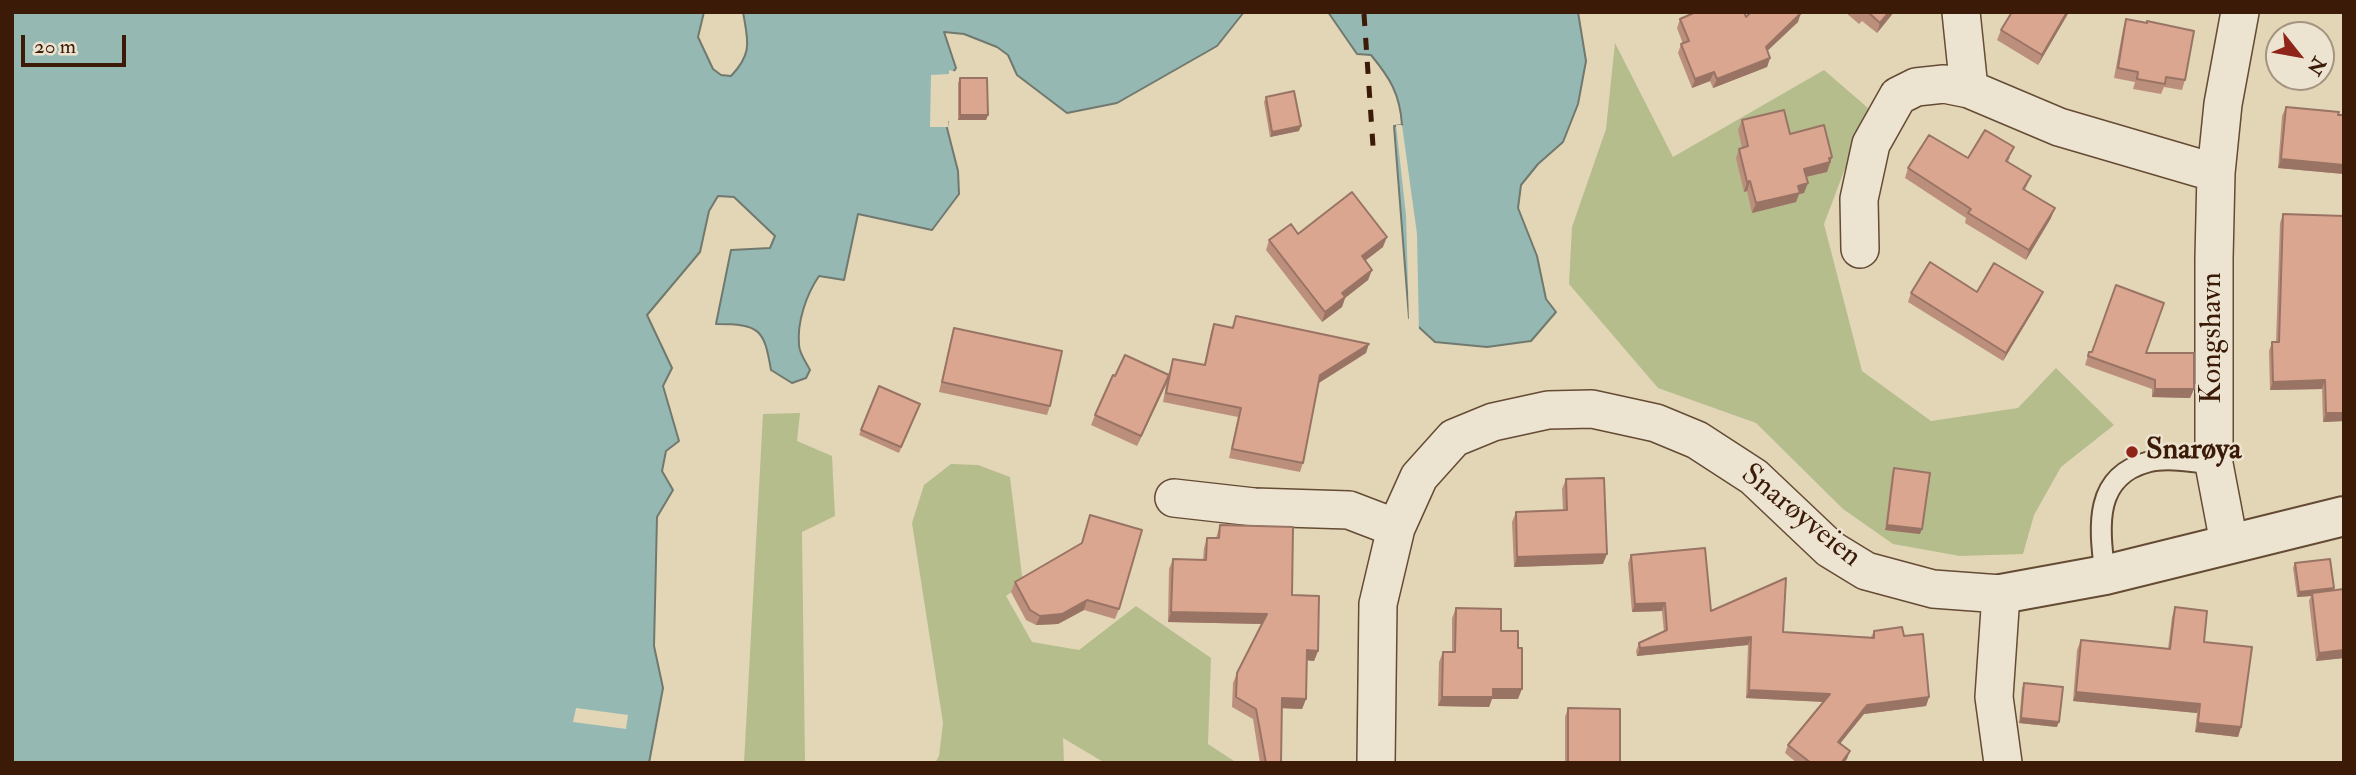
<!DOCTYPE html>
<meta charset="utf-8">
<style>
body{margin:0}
#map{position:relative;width:2356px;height:775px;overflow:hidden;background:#e2d6b7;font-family:"IM FELL Double Pica",serif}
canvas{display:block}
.frame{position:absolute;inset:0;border:14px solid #3b1b08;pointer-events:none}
.north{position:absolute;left:2265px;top:21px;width:70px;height:70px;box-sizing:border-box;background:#ece4d0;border:2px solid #a59480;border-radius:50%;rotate:121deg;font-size:19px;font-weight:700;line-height:28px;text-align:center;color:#3b1b08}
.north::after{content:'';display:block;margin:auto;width:24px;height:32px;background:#8f2418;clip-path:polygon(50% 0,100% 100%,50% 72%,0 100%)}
.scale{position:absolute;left:21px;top:35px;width:105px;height:32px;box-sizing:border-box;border:4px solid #3b1b08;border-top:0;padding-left:9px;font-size:21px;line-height:24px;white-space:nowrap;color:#3b1b08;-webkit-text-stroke:5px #ece4d0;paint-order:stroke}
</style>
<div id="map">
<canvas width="2356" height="775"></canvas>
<div class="frame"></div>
<div class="north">N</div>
<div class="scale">20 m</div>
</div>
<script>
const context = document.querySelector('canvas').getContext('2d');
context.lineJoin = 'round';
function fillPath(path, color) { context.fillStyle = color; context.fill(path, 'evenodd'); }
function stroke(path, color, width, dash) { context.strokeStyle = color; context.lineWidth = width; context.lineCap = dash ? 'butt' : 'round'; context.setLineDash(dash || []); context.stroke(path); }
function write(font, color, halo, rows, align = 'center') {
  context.font = font + ' "IM FELL Double Pica",serif'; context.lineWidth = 5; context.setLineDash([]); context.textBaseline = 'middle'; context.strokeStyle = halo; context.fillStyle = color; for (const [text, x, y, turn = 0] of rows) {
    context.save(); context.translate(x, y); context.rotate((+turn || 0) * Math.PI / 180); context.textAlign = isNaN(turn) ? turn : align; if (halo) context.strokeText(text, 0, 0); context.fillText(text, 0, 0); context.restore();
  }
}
fillPath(new Path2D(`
 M1615,43L1673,157L1824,70L1868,108L1824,224L1862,371L1931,421L2018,408L2056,368L2114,425L2061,467L2034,515L2023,554L1960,556L1893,544L1843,509L1756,423L1658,388L1569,284L1572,227L1606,129Z
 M800,413L797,441L832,456L835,516L802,532L805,763H744L763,414Z
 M951,464L978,465L1010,477L1023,584L1006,596L1032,642L1079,650L1136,606L1211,658L1208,744L1237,763H1105L1063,738L1064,763H935L939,756L943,723L912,523L924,485Z`), '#b5bd8d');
const water = new Path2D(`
 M12,12H704L698,37L713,69L721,75L731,76C753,53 748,41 743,12H1244L1217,46L1117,103L1067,113L1017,75L1008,55L997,47L964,34L944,32L956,68L952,74L947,128L958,171L959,194L932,230L858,214L844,280L819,276C806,295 797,322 799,345C799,353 806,362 810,370L806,378L792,383L771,370C764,329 760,324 716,324L731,250L770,248L775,236L734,197L718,196L709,211L700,252L647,315L672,368L663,386L679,441L666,451L662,471L673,490L657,517L654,646L663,688L649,763H12Z
 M1328,12H1578L1586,61L1578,104L1563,142L1538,164L1521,185L1518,208L1537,256L1546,299L1556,312L1531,341L1487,347L1435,342L1409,318L1394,126L1402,125C1400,94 1390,78 1371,55L1357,54Z`);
fillPath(water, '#95b8b3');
stroke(water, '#71796f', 2);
fillPath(new Path2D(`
 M949,70L957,72L955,76L951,121H948V127H930L931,75L949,74Z
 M1396,125H1402L1417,234L1419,332L1409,323L1406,215Z
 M576,708L628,715L626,729L573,722Z`), '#e2d6b7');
const service = new Path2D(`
 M2105,575C2100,531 2091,477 2148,462C2168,457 2193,462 2214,464`);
const minor = new Path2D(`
 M1961,12L1969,89
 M1860,249L1859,199L1871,144L1898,96L1916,87L1944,84L1969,89L2059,127L2216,173
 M1174,498L1254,507L1349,510L1396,528
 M2229,543L2214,464V258L2216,173L2223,104L2240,12
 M1376,763L1378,604L1396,528L1419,477L1454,438L1493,422L1548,410L1592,409L1656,423L1697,440L1754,477L1830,549L1866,571L1933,589L2001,594L1994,697L2003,763`);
const tertiary = new Path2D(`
 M2001,594L2105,575L2344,516`);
stroke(service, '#654a34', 23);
stroke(minor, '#654a34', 40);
stroke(tertiary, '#654a34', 42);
stroke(service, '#ece4d0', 19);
stroke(minor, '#ece4d0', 37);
stroke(tertiary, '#ece4d0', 38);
stroke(new Path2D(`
 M1364,14L1373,146`), '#3b1b08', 5, [12, 12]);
fillPath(new Path2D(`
 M1845,12H1894L1877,33L1862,21L1859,24Z
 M2069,12L2038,65L1997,40L2001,30Z
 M1746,17L1798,22L1767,51L1770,58L1767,67L1713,88L1710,81L1692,88L1678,53L1681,44H1683L1677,28L1680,19Z
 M2126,19L2185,80L2182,90L2164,87L2161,94L2133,89L2135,82L2114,78L2123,29Z
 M960,78L988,115L986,120H958V83Z
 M1266,97L1299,131L1270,137L1264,102Z
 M2286,107L2344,115V174L2278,168L2282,116Z
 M1742,120L1790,134L1832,157L1827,172L1806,177L1804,193L1799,194L1796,202L1752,213L1747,191L1744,192L1736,158L1739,149L1742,148L1738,130Z
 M2010,157L2008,162L2031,176L2025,190L2051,218L2026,260L1965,223L1966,218L1905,178L1908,168L1968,158Z
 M2283,214L2344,421L2323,422L2322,389L2270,390L2269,351L2272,342H2276L2280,223Z
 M1298,234L1383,247L1365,261L1372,270L1368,280L1345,298L1342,307L1322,322L1266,250L1269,240Z
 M1977,292H2043L2039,301L2003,361L1908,302L1911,293Z
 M1236,316L1366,353L1319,383L1303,463L1300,472L1229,458L1238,417L1163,402L1167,380L1137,446L1091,425L1095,415L1115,376L1168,375L1173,359L1204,365L1211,332L1214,324L1232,327Z
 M954,328L1050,406L1047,415L939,392L951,338Z
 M2089,352L2146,353L2194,389L2190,398L2152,397V389L2085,365Z
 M879,386L920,404L899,453L859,435Z
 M1894,468L1920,534L1885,530L1892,473Z
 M1566,479L1603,564L1514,567L1512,522L1516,512L1563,510L1562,489Z
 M1090,515L1119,609L1115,619L1084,610L1058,624L1036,625L1026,620L1011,592L1015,582L1081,544Z
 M1220,525L1292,595L1318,651L1314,661L1307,660L1306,699L1302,709L1282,708L1281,763H1260L1253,719L1232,707L1233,683L1237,673L1262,624L1168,622L1169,569L1173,559L1203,560L1204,548L1207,538H1216Z
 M1631,555L1711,611L1783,632L1871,637L1874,631L1904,636L1929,697L1926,706L1864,714L1840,743L1850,751L1844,763H1797L1785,753L1788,745L1823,702L1746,698L1748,645L1637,656L1636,651L1639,643L1664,632L1662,611L1632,612L1628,563Z
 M2295,563L2334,588L2333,590L2344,589V658L2316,661L2309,601L2311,596L2297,597L2293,568Z
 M2175,607L2204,642L2241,727L2238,737L2195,732L2197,713L2073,701L2077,650L2081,640L2168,649L2172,617Z
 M1456,608L1501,631L1518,699H1492L1489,707L1438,706L1439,662L1443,652H1452V618Z
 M2024,683L2057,727L2019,723L2022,688Z
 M1568,708L1620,763H1565V717Z`), '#bc8f7c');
fillPath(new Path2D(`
 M1889,12H1894L1877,33L1880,23Z
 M2067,12H2069L2038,65L2042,55Z
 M1801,13L1798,22L1762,56L1766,47Z
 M1770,58L1767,67L1713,88L1717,79Z
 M1714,72L1710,81L1692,88L1695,79Z
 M960,115H988L986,120H958Z
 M1301,126L1299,131L1270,137L1272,132Z
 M1832,157L1827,172L1801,178L1804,169Z
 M2281,159L2344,165V174L2278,168Z
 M1750,181L1747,191L1744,192L1747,182Z
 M1808,183L1804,193L1799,194L1796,202L1752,213L1756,203L1798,186Z
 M2055,208L2051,218L2026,260L2029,250Z
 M1387,237L1383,247L1358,266L1362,256Z
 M1372,270L1368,280L1345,298L1342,307L1322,322L1325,312L1342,293Z
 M2043,292L2039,301L2003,361L2006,353Z
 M1369,344L1366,353L1317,384L1320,375Z
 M1169,375L1166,385L1137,446L1141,436Z
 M2325,380L2322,389L2270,390L2273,382Z
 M2155,389H2194L2190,398L2152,397Z
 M2326,413H2344V421L2323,422Z
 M1887,525L1922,529L1920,534L1885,530Z
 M1607,554L1603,564L1514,567L1517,557Z
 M2334,588L2332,593H2312L2311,596L2297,597L2299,592Z
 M1087,600L1084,610L1058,624L1036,625L1040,616Z
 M1665,603L1662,611L1632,612L1635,604Z
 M1171,612L1267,614L1263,624L1168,622Z
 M1751,637L1748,645L1637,656L1640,648Z
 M1307,650L1318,651L1314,661L1304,660Z
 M2344,650V658L2316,661L2319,653Z
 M1493,689H1522L1518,699H1492L1489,707L1438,706L1442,697Z
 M1749,690L1830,694L1827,702L1746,698Z
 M2076,692L2200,704L2197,713L2073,701Z
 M1929,697L1926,706L1864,714L1835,750L1838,742L1867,705Z
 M1282,698L1306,699L1302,709L1279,708Z
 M2021,718L2059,722L2057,727L2019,723Z
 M2198,723L2241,727L2238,737L2195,732Z
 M1850,751L1847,759L1844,763H1841Z`), '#997465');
const building = new Path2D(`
 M1696,12H1744L1746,17L1751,12L1801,13L1766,47L1770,58L1717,79L1714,72L1695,79L1681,44L1689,41L1680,19Z
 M1868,12H1889L1880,23Z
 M2012,12H2067L2042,55L2001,30Z
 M2126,19L2147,23V21L2194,31L2185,80L2166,77L2165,84L2137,79L2138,72L2118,68Z
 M960,78H987L988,115H960Z
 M1294,91L1301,126L1272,132L1266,97Z
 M2286,107L2339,112L2338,115H2344V165L2281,159Z
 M1784,110L1790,134L1824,125L1832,157L1829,158L1830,162L1804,169L1808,183L1798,186L1800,193L1756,203L1750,181L1747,182L1739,149L1748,146L1742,120Z
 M1985,130L2014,147L2006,161L2031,176L2023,189L2055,208L2029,250L1968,213L1971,209L1908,168L1929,135L1968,158Z
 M1352,192L1387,237L1362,256L1372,270L1342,293L1345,297L1325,312L1269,240L1291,224L1298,234Z
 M2283,214L2344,216V413H2326L2325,380L2273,382L2272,342H2279Z
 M1930,262L1977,292L1994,263L2043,292L2006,353L1911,293Z
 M2116,285L2164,303L2146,353H2194V389H2155V380L2088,356L2089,352H2092Z
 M1236,316L1369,344L1320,375L1303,463L1232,449L1241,408L1166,393L1173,359L1205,365L1214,324L1233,328Z
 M954,328L1062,351L1050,406L942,382Z
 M1125,355L1169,375L1141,436L1095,415L1113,375L1115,376Z
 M879,386L920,404L901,447L861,430Z
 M1894,468L1930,473L1922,529L1887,525Z
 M1604,478L1607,554L1517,557L1516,512L1567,510L1566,479Z
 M1090,515L1142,530L1119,609L1087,600L1062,614L1040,616L1030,610L1015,582L1082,543Z
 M1220,525L1293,527L1292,595L1319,596L1318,651L1307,650L1306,699L1282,698L1281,763H1266L1256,709L1236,697L1237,673L1267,614L1171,612L1173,559L1206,560L1207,538H1219Z
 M1705,548L1711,611L1786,578L1783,632L1874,638V631L1902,627L1904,636L1923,634L1929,697L1867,705L1838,742L1850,751L1841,763H1811L1788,745L1830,694L1749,690L1751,637L1640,648L1639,643L1667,630L1665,603L1635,604L1631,555Z
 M2330,559L2334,588L2299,592L2295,563Z
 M2344,589V650L2319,653L2312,593Z
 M2175,607L2207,611L2204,642L2252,647L2241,727L2198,723L2200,704L2076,692L2081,640L2170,649Z
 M1456,608L1501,609V631H1518V648H1522V689H1493V697H1442L1443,652H1455Z
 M2024,683L2063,687L2059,722L2021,718Z
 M1568,708L1620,709V763H1568Z`);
fillPath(building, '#dba690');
stroke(building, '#997465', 2);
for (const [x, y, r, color] of [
 [2132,452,7,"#8f2418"]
]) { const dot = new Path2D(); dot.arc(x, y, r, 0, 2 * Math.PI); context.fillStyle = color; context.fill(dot); stroke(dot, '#ece4d0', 2.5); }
write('30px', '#3b1b08', '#ece4d0', [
 ["Kongshavn",2214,338,-90],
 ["Snarøyveien",1800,517,39]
]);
write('bold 30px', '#3b1b08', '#ece4d0', [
 ["Snarøya",2146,452]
], 'left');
</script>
